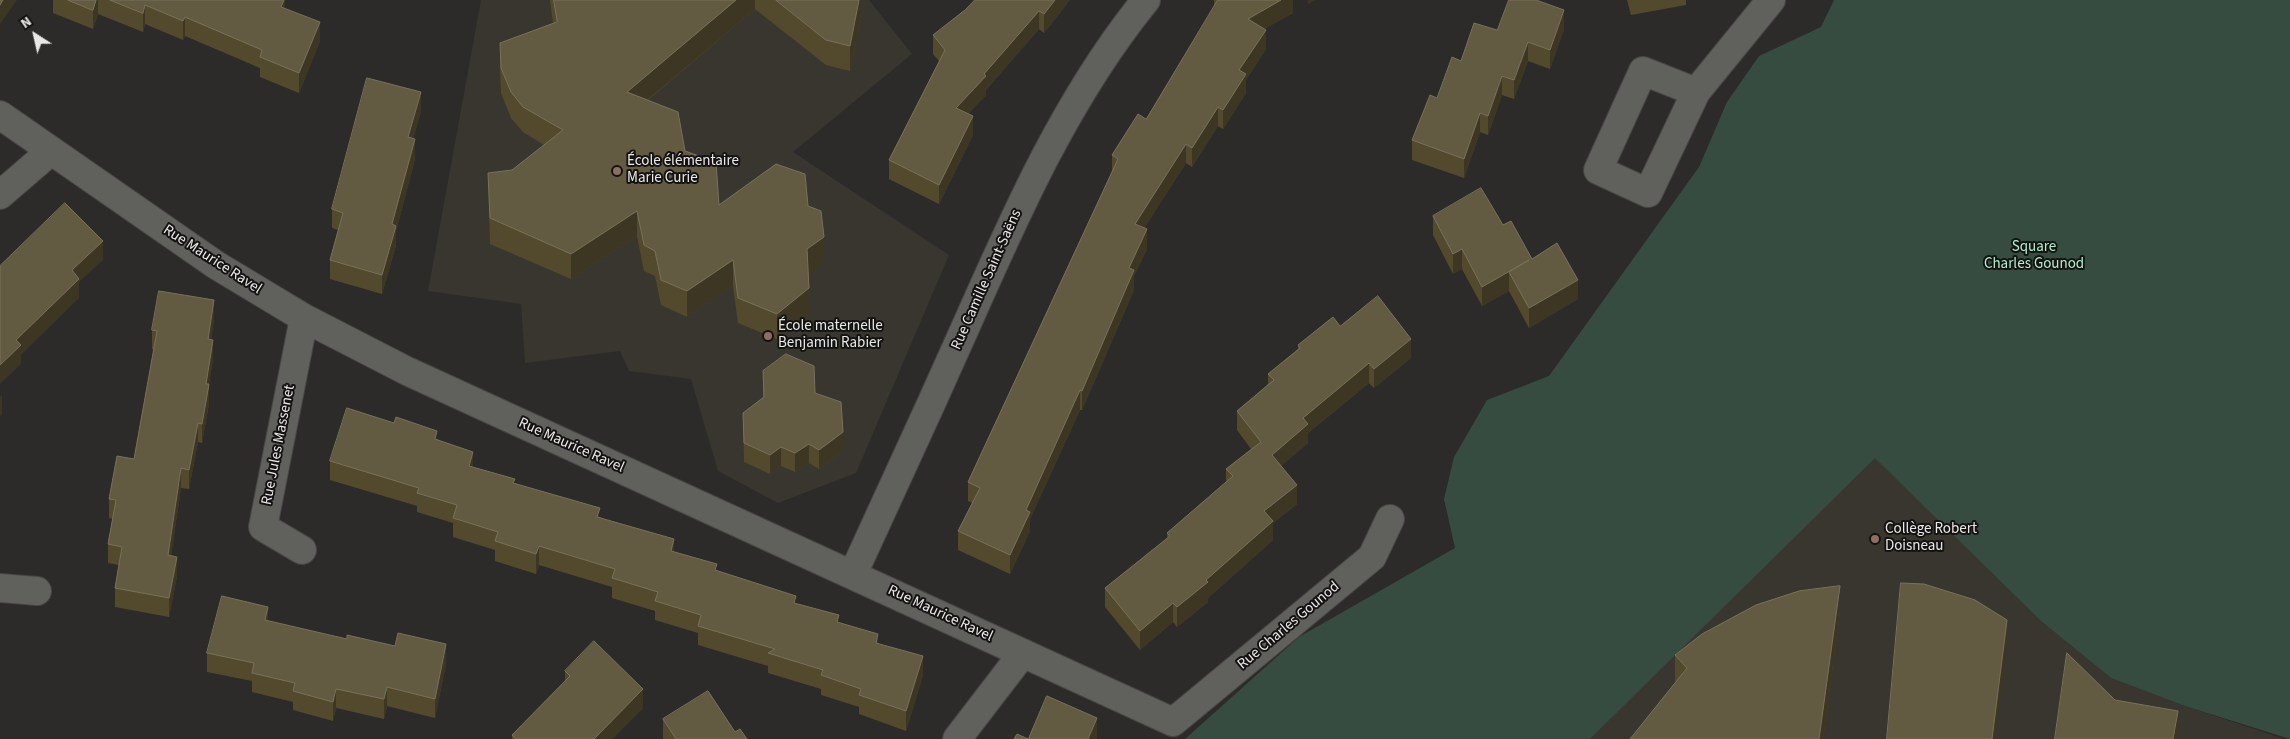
<!DOCTYPE html>
<meta charset="utf-8">
<style>
body{margin:0}
#map{position:relative;width:2290px;height:739px;overflow:hidden;background:#2c2b29;font-family:"Source Sans 3",sans-serif}
canvas{display:block}
.north{position:absolute;left:10px;top:10px;width:50px;height:50px;-webkit-text-stroke:4px #141312;paint-order:stroke;rotate:325deg;font-size:14px;font-weight:700;line-height:20px;text-align:center;color:#e9e8e7}
.north::after{content:'';display:block;margin:auto;width:18px;height:22px;background:#e9e8e7;clip-path:polygon(50% 0,100% 100%,50% 72%,0 100%)}
</style>
<div id="map">
<canvas width="2290" height="739"></canvas>
<div class="north">N</div>
</div>
<script>
const context = document.querySelector('canvas').getContext('2d');
context.lineJoin = 'round';
function fillPath(path, color) { context.fillStyle = color; context.fill(path, 'evenodd'); }
function stroke(path, color, width, dash) { context.strokeStyle = color; context.lineWidth = width; context.lineCap = dash ? 'butt' : 'round'; context.setLineDash(dash || []); context.stroke(path); }
function write(font, color, halo, rows, align = 'center') {
  context.font = font + ' "Source Sans 3",sans-serif'; context.lineWidth = 4; context.setLineDash([]); context.textBaseline = 'middle'; context.strokeStyle = halo; context.fillStyle = color; for (const [text, x, y, turn = 0] of rows) {
    context.save(); context.translate(x, y); context.rotate((+turn || 0) * Math.PI / 180); context.textAlign = isNaN(turn) ? turn : align; if (halo) context.strokeText(text, 0, 0); context.fillText(text, 0, 0); context.restore();
  }
}
fillPath(new Path2D(`
 M481,0H869L912,54L793,152L949,255L856,473L778,503L718,471L691,379L629,371L620,351L525,363L521,304L428,291Z
 M1875,457L2041,621L2111,678L2185,706L2284,739H1590Z`), '#39362f');
fillPath(new Path2D(`
 M1834,0H2290V739L2185,706L2111,678L2041,621L1875,458L1590,739H1185L1299,637L1455,548L1444,499L1454,457L1487,400L1549,376L1699,167L1727,102L1759,56L1821,27Z`), '#374c41');
const minor = new Path2D(`
 M1696,92L1643,71L1598,170L1648,193L1696,92L1771,0
 M0,115L216,265L304,318L407,371L1173,722L1372,557L1390,519
 M0,195L51,151
 M302,550L263,527L304,318
 M853,574C891,492 929,409 966,326C1016,213 1067,97 1146,0
 M0,588L37,591
 M957,739L1023,653`);
stroke(minor, '#474644', 30);
stroke(minor, '#60605d', 28);
fillPath(new Path2D(`
 M53,0H285V8L320,41L299,93L260,77V68L185,36L183,40L145,24L143,32L98,14L93,29L53,13Z
 M550,0H861V19L850,71L826,65L755,9L648,100L685,151L719,205L808,206L824,263L808,274L809,314L777,339L738,323L733,286L687,317L661,305L655,276L644,271L637,236L571,279L490,244L488,173L512,170L544,145L523,132L511,118L501,93L500,68V43L553,23Z
 M1070,0L1044,33L1039,29L986,90V95L968,114L973,135L939,204L889,179V160L939,61L933,54V35L965,10Z
 M1214,0H1293V13L1264,29L1266,49L1246,80V93L1223,129L1218,126L1192,167L1186,163L1144,228L1147,249L1134,276V290L1082,410H1080L1030,519V531L1010,574L958,550V531L972,503L968,501V482L1112,172V155L1146,119L1214,8Z
 M1627,0H1686V5L1631,15Z
 M1564,29L1550,69L1528,61L1514,99L1502,95L1488,135L1480,132L1464,178L1412,160V140L1461,61L1497,30Z
 M421,111L413,139L415,159L396,231V245L382,294L330,279V260L338,230L332,228V209Z
 M1433,216L1503,225L1532,259L1578,299L1529,328L1509,291L1482,306L1462,269L1453,274L1433,235Z
 M214,319L211,340L213,359L209,384V404L202,443L198,442L189,489L181,488L171,556L177,576L169,617L115,607V588L119,565L108,563V544L113,519L109,518V499L134,459L154,350L152,349V330Z
 M1340,326L1411,358L1374,388L1369,383L1308,433V443L1281,466L1297,504L1273,523V540L1208,598V602L1177,627L1173,622L1140,650L1105,607V588L1167,538V533L1226,482V469L1251,449L1237,430V411L1268,384V374L1298,349V345Z
 M763,371L815,393L843,451L819,469L809,463L795,472L781,466L770,474L744,462L743,413L763,397Z
 M437,439L473,467L600,517L674,552L796,604L839,623L878,643L923,675L906,731L859,714V707L821,695V689L768,673V666L698,645V633L655,620V611L612,598V587L539,565L536,574L495,561V550L453,537V523L417,512V506L330,480V461Z
 M1840,612L1823,739H1630L1676,682L1675,681V655Z
 M268,621L446,664L435,718L387,706L384,719L336,708L333,721L293,710V702L252,692V681L207,672V653Z
 M565,671L643,708L612,739H512V735L565,681Z
 M663,719L735,732L747,739H663Z`), '#534a2d');
fillPath(new Path2D(`
 M3,0H17L0,24V5Z
 M96,0H98V14L93,29V10Z
 M284,0H285V17L281,7Z
 M736,0H755V9L627,117V92Z
 M859,0H861V19L850,71V46Z
 M1055,0H1070L1044,33V14Z
 M1281,0H1293V13L1248,38V19Z
 M1308,0H1315L1308,4Z
 M145,5V24L143,32V13Z
 M1564,10V29L1550,69V50Z
 M1039,11V29L986,90V95L956,127V108L984,74Z
 M185,17V36L183,40V21Z
 M320,22V41L299,93V73Z
 M1266,30V49L1246,80V93L1223,129V110L1239,70Z
 M1528,42V61L1514,99V80Z
 M1502,76V95L1488,135V116Z
 M421,92V111L408,157V137Z
 M1218,107V126L1192,167V148Z
 M1480,113V132L1464,178V159Z
 M973,116V135L939,204V185Z
 M415,139V159L396,231V245L382,294V275L392,224Z
 M1186,144V163L1135,243V224Z
 M637,211V236L571,279V254Z
 M1147,229V249L1134,276V290L1082,410V391L1129,268Z
 M824,237V263L807,275V249Z
 M103,241V260L79,282V298L21,355V364L0,384V365L16,340L72,270Z
 M1462,249V269L1453,274V254Z
 M733,260V286L687,317V291Z
 M1529,260L1509,272V291L1482,306V287Z
 M1578,280V299L1529,328V308Z
 M809,288V314L777,339V314Z
 M214,300V319L208,358V339Z
 M1411,339V358L1374,388V369Z
 M213,340V359L206,403V384Z
 M1369,363V383L1308,433V443L1272,474V455L1303,418Z
 M209,384V404L202,443V424Z
 M1080,390V410L1030,519V531L1010,574V555L1026,510Z
 M2,395V414L0,416V397Z
 M198,423V442L189,489V470Z
 M843,432V451L819,469V450Z
 M809,444V463L795,472V453Z
 M781,447V466L770,474V455Z
 M473,452V471L469,466Z
 M181,468V488L168,575V555Z
 M1297,485V504L1273,523V540L1208,598V602L1177,627V607L1206,580L1264,511Z
 M674,539V558L671,551Z
 M539,546V565L536,574V554Z
 M177,557V576L169,617V598Z
 M1840,586V612L1823,739H1819Z
 M1173,603V622L1140,650V631Z
 M268,607V626L265,620Z
 M2007,620V646L1995,739H1992Z
 M878,634V653L876,643Z
 M446,644V664L435,718V699Z
 M923,656V675L906,731V711Z
 M387,687V706L384,719V699Z
 M336,689V708L333,721V702Z
 M643,689V708L612,739H594Z
 M2178,711V739H2173Z
 M1097,718V738L1096,739H1088Z`), '#3d3623');
const building = new Path2D(`
 M0,0H3L0,5Z
 M68,0H96L93,10Z
 M110,0H284L281,7L320,22L299,73L260,57L262,50L185,17L183,21L145,5L143,13Z
 M554,0H736L627,92L678,112L685,151L716,162L719,205L776,164L805,174L808,206L821,211L824,237L807,249L809,288L777,314L738,298L733,260L687,291L661,280L655,251L644,245L637,211L571,254L490,218L488,173L512,170L563,130L523,107L511,92L501,68L500,43L557,22Z
 M776,0H859L850,46L826,40Z
 M975,0H1055L1044,14L1039,11L984,74L986,76L956,108L973,116L939,185L889,160L945,50L933,35L965,10Z
 M1218,0H1281L1248,19L1266,30L1239,70L1246,74L1223,110L1218,107L1192,148L1186,144L1135,224L1147,229L1129,268L1134,270L1082,391L1080,390L1026,510L1030,512L1010,555L958,531L980,488L968,482L1118,159L1112,155L1138,114L1146,119Z
 M1509,0H1536L1564,10L1550,50L1528,42L1514,80L1502,76L1488,116L1480,113L1464,159L1412,140L1430,95L1437,98L1452,57L1461,61L1474,23L1497,30Z
 M367,78L421,92L408,137L415,139L392,224L396,226L382,275L330,260L343,213L332,209Z
 M1481,188L1503,225L1511,221L1532,259L1557,243L1578,280L1529,308L1509,272L1529,260L1482,287L1462,249L1453,254L1433,216Z
 M65,203L103,241L72,270L79,279L16,340L21,345L0,365V266Z
 M159,291L214,300L208,339L213,340L206,384H209L202,424L198,423L189,470L181,468L168,555L177,557L169,598L115,588L122,547L108,544L116,500L109,499L117,456L134,459L157,331L152,330Z
 M1378,296L1411,339L1374,369L1369,363L1303,418L1308,424L1272,455L1297,485L1264,511L1273,521L1206,580L1208,582L1177,607L1173,603L1140,631L1105,588L1170,536L1167,533L1233,476L1226,469L1261,442L1237,411L1274,380L1268,374L1300,348L1298,345L1333,317L1340,326Z
 M786,354L814,366L815,393L841,402L843,432L819,450L809,444L795,453L781,447L770,455L744,443L743,413L764,397L763,371Z
 M347,408L394,423L396,417L437,431L435,439L473,452L469,466L515,479L513,483L600,508L597,517L674,539L671,551L717,564L715,570L796,596L794,603L839,615L837,622L878,634L876,643L923,656L906,711L859,695L861,689L821,675L823,670L768,653L775,649L698,626L701,615L655,601L658,592L612,578L615,569L539,546L536,554L495,541L498,532L453,518L457,505L417,493L419,488L330,461Z
 M1901,583L1924,584L1975,600L2007,620L1992,739H1887Z
 M1840,586L1819,739H1630L1687,668L1675,655L1702,634L1756,605L1799,591Z
 M222,596L268,607L265,620L347,639V635L395,646L398,633L446,644L435,699L387,687L384,699L336,689L333,702L293,691L295,683L252,673L254,663L207,653Z
 M594,641L643,689L594,739H516L512,735L570,676L565,671Z
 M2067,653L2115,700L2178,711L2173,739H2055Z
 M708,691L735,732L740,729L747,739H676L663,719Z
 M1047,696L1097,718L1088,739H1014L1017,734L1028,739Z`);
fillPath(building, '#635b41');
stroke(building, '#78715b', 1);
for (const [x, y, r, color] of [
 [617,171,5,"#8d6e63"],
 [768,336,5,"#8d6e63"],
 [1875,539,5,"#8d6e63"]
]) { const dot = new Path2D(); dot.arc(x, y, r, 0, 2 * Math.PI); context.fillStyle = color; context.fill(dot); stroke(dot, '#141312', 2); }
write('15px', '#e9e8e7', '#141312', [
 ["École élémentaire",627,162],
 ["Marie Curie",627,179],
 ["École maternelle",778,327],
 ["Benjamin Rabier",778,344],
 ["Collège Robert",1885,530],
 ["Doisneau",1885,547]
], 'left');
write('15px', '#aeefcd', '#141312', [
 ["Square",2034,248],
 ["Charles Gounod",2034,265]
]);
write('15px', '#e9e8e7', '#141312', [
 ["Rue Maurice Ravel",212,260,33],
 ["Rue Camille Saint-Saëns",987,280,-66],
 ["Rue Jules Massenet",279,445,-79],
 ["Rue Maurice Ravel",571,446,24],
 ["Rue Maurice Ravel",940,614,25],
 ["Rue Charles Gounod",1289,626,-40]
]);
</script>
